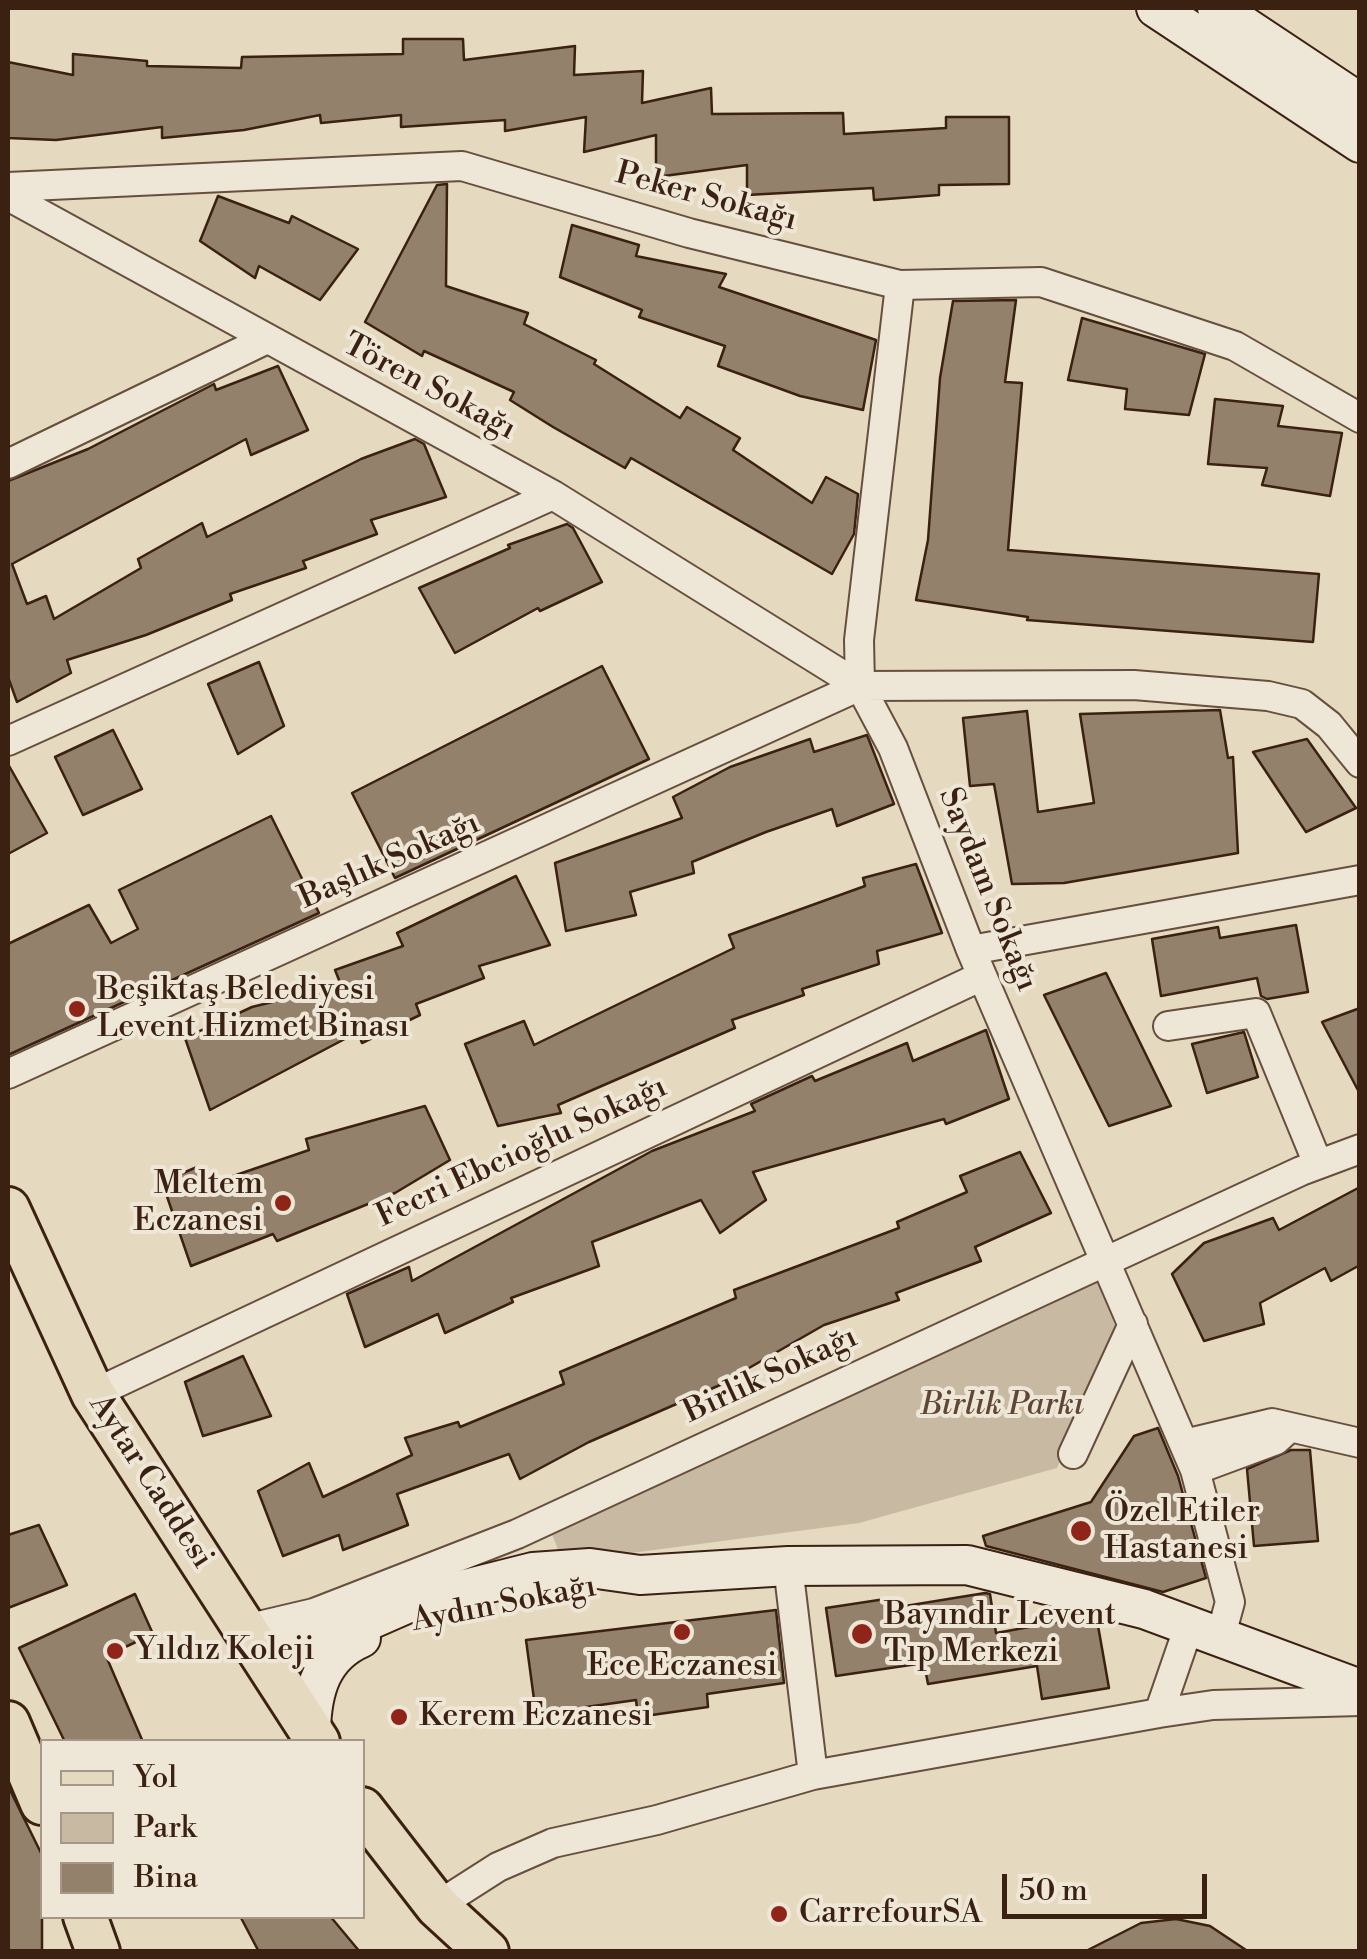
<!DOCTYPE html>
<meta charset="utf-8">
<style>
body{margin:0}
#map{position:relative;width:1367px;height:1959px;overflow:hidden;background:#e5d9c0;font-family:"Libre Bodoni",serif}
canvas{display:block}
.frame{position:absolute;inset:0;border:10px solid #3b2111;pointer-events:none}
.legend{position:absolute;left:40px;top:1739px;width:325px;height:180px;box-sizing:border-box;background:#eee6d6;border:2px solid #a69787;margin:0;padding:12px 18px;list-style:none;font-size:30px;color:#3b2111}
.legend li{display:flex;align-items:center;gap:20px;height:50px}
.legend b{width:50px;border:2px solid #a69787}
.scale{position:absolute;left:1002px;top:1874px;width:205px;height:45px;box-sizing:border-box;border:5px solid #3b2111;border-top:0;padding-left:12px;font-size:30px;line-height:35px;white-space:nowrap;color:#3b2111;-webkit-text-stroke:8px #eee6d6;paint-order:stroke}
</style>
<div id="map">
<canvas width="1367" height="1959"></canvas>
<div class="frame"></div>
<ul class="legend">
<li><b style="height:12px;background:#e5d9c0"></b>Yol</li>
<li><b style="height:28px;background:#c8baa2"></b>Park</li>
<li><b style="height:28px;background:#93816c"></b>Bina</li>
</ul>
<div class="scale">50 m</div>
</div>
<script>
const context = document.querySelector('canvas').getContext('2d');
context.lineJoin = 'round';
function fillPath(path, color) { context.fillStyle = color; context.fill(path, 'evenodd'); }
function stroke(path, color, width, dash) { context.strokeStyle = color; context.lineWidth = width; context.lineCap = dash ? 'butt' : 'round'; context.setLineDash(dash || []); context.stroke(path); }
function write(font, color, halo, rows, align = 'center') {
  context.font = font + ' "Libre Bodoni",serif'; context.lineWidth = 8; context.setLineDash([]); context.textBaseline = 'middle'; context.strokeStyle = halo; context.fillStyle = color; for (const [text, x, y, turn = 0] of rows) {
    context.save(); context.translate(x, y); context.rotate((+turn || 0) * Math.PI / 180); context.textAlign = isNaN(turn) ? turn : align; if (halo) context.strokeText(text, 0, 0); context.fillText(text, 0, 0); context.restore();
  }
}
fillPath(new Path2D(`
 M1096,1279L1116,1328L1057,1468L859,1523L563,1562L549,1527L648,1490Z`), '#c8baa2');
const building = new Path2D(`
 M403,39H463L464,60L575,46L574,75L643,71L642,103L711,88L712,114L843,113L844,134L946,128V117H1009V184L939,185V195L874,200L873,188L747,195V165L656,177V135L584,152L586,117L505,131V120L401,127V115L321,123L320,115L244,130L162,138V127L56,140L8,138V62L73,75V54L147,61V66L241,68L242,57L403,54Z
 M447,184L446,286L528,313L524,324L596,360L594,364L680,418L687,407L740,438L733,450L812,503L826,477L858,494L854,534L832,574L631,458L625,468L553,427L510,400L514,392L424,351L422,356L365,322L437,185Z
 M218,196L289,223L292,216L358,249L320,300L259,266L255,278L200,241Z
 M572,225L639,245L636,256L726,274L719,287L876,340L863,410L800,396L718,366L725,346L639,317L642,310L560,277Z
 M1016,300L1005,382L1022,383L1008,550L1319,574L1313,642L1027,620L1028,617L916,600L928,540L940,378L953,301Z
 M1082,318L1205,354L1189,415L1125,409L1127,389L1068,380Z
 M278,366L308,430L251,455L246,439L12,564L27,604L46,596L54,619L141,568L138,559L202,523L207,537L361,459L415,439L424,444L446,497L371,520L377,534L303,561L306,568L230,594L232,600L146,635L67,660L71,673L17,702L8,677V481L88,449L214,384L216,390Z
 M1215,399L1283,406L1278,426L1342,433L1330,496L1262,485L1267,468L1208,464Z
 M567,524L573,528L602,582L540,611L538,608L455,653L419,588L510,548L508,545Z
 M259,662L284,726L238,754L208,684Z
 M602,666L649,759L395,878L352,793Z
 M1220,710L1228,758L1233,757L1238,853L1064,883L1012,884L994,784L970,786L963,718L1027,711L1038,812L1094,803L1080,714Z
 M113,730L142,789L83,815L55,757Z
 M867,735L894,804L837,826L832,809L766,832L692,862L694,873L630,892L636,915L566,931L555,863L682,818L673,797L730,767L810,739L814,752Z
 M1307,739L1356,808L1306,832L1253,752Z
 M8,764L47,833L8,854Z
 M271,816L319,913L8,1055V944L89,905L111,943L138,929L119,890Z
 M916,864L942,933L877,951L879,964L802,989L804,995L732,1020L735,1028L558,1105L561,1113L498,1126L465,1044L524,1021L534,1045L734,948L729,935L865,886L863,878Z
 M516,876L550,945L479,966L484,978L416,1004L420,1015L362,1043L358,1032L210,1110L185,1038L252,1007L341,985L335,970L403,946L397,933Z
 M1296,925L1308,992L1267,999L1261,996L1257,978L1161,996L1152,939L1218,927L1220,938Z
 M1106,973L1171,1106L1109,1126L1044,995Z
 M1360,1008V1094L1322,1022Z
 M986,1030L1009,1099L946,1124L944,1119L753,1172L766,1200L720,1233L701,1200L592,1242L599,1266L511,1298L513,1302L445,1333L438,1314L365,1347L347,1294L409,1267L412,1281L652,1151L755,1111L751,1104L812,1076L815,1081L907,1043L913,1061Z
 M1244,1032L1258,1077L1207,1093L1192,1044Z
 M425,1106L450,1160L395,1193L277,1241L273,1234L191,1266L162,1182L197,1167L207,1185L309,1150L306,1139Z
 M1020,1152L1051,1213L975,1247L981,1261L896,1293L899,1300L824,1325L742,1372L743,1375L589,1442L520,1479L509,1454L397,1494L408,1525L343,1550L339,1535L283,1556L258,1491L309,1463L323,1497L412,1455L405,1438L458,1422L460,1427L564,1384L560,1372L736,1298L734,1290L899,1228L897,1222L967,1192L960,1176Z
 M1360,1187V1265L1331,1281L1325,1268L1260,1303L1264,1324L1204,1341L1172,1274L1204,1243L1273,1218L1279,1230Z
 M243,1356L271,1416L203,1436L185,1382Z
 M1158,1428L1178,1476L1206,1578L1163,1592L986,1546L983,1536L1091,1502L1134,1436Z
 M1291,1450H1310L1318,1541L1254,1546L1247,1469Z
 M39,1525L67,1585L8,1608V1535Z
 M985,1593L990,1594L996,1633L1084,1617L1097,1620L1109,1688L1042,1699L1037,1666L928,1684L924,1663L836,1676L826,1608L892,1598L893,1608Z
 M135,1594L153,1634L106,1656L143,1742H65L19,1648Z
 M776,1610L784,1683L707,1694L708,1707L638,1717L636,1700L536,1714L526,1640Z
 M8,1786L42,1855V1952H8Z
 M240,1916H330L360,1952H259Z
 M1176,1919L1210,1926L1249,1952H1084L1141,1923Z`);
fillPath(building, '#93816c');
stroke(building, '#3b2111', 2.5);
const street = new Path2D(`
 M8,187L462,166L689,233L900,285L1041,282L1235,346L1360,418
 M8,196L553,495L860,686
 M900,285L859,640L860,686L893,748L971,950L1195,1470L1230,1602L1221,1635
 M8,464L265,340
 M8,741L553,495
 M971,950L1360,880
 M1168,1026L1256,1013L1318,1164
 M8,1074L860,686L1134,685L1268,696L1302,704L1329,725L1360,763
 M93,1394L982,976
 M1184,1444L1272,1423L1360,1443
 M1073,1454L1133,1324
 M1195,1470L1276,1440L1289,1428
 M788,1566L813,1775
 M246,1629L314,1613L517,1534L1301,1171L1360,1149
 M1159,1713L1213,1705L1360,1701
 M437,1906L498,1867L553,1843L657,1820L813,1775L1159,1713L1189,1626`);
const secondary = new Path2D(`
 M1156,8L1360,143
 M1217,8L1360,103
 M264,1656L308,1647L406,1604L533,1572L590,1568L640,1575L788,1566L967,1565L1144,1609L1360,1689
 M311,1730C312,1690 322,1655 361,1638`);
const primary = new Path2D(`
 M8,1209L93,1394L318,1742
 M8,1723L42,1803
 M362,1809L437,1906L487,1952
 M85,1916L98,1952`);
stroke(street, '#664f3d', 32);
stroke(secondary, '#3b2111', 42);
stroke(primary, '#3b2111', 48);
stroke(street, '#eee6d6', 28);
stroke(secondary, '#eee6d6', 38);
stroke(primary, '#e5d9c0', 42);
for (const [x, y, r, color] of [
 [77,1009,10,"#8f2418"],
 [283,1203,10,"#8f2418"],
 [1081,1531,12,"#8f2418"],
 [682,1632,10,"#8f2418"],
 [862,1634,12,"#8f2418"],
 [115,1651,10,"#8f2418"],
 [399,1717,10,"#8f2418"],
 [779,1914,10,"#8f2418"]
]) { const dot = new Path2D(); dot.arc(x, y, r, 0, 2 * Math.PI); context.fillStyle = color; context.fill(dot); stroke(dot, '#eee6d6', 4); }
write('32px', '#3b2111', '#eee6d6', [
 ["Peker Sokağı",706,198,15],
 ["Tören Sokağı",429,388,28],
 ["Başlık Sokağı",390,862,-24],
 ["Saydam Sokağı",987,890,68],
 ["Fecri Ebcioğlu Sokağı",522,1153,-25],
 ["Birlik Sokağı",771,1376,-25],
 ["Aytar Caddesi",150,1482,57],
 ["Aydın Sokağı",504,1605,-11]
]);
write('32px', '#3b2111', '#eee6d6', [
 ["Beşiktaş Belediyesi",97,991],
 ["Levent Hizmet Binası",97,1028],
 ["Meltem",263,1185,"right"],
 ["Eczanesi",263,1222,"right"],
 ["Özel Etiler",1104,1513],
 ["Hastanesi",1104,1550],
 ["Bayındır Levent",884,1616],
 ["Tıp Merkezi",884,1653],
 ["Yıldız Koleji",135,1651],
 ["Ece Eczanesi",682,1667,"center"],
 ["Kerem Eczanesi",419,1717],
 ["CarrefourSA",799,1914]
], 'left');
write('italic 32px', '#5e4735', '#eee6d6', [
 ["Birlik Parkı",1002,1406]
]);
</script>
